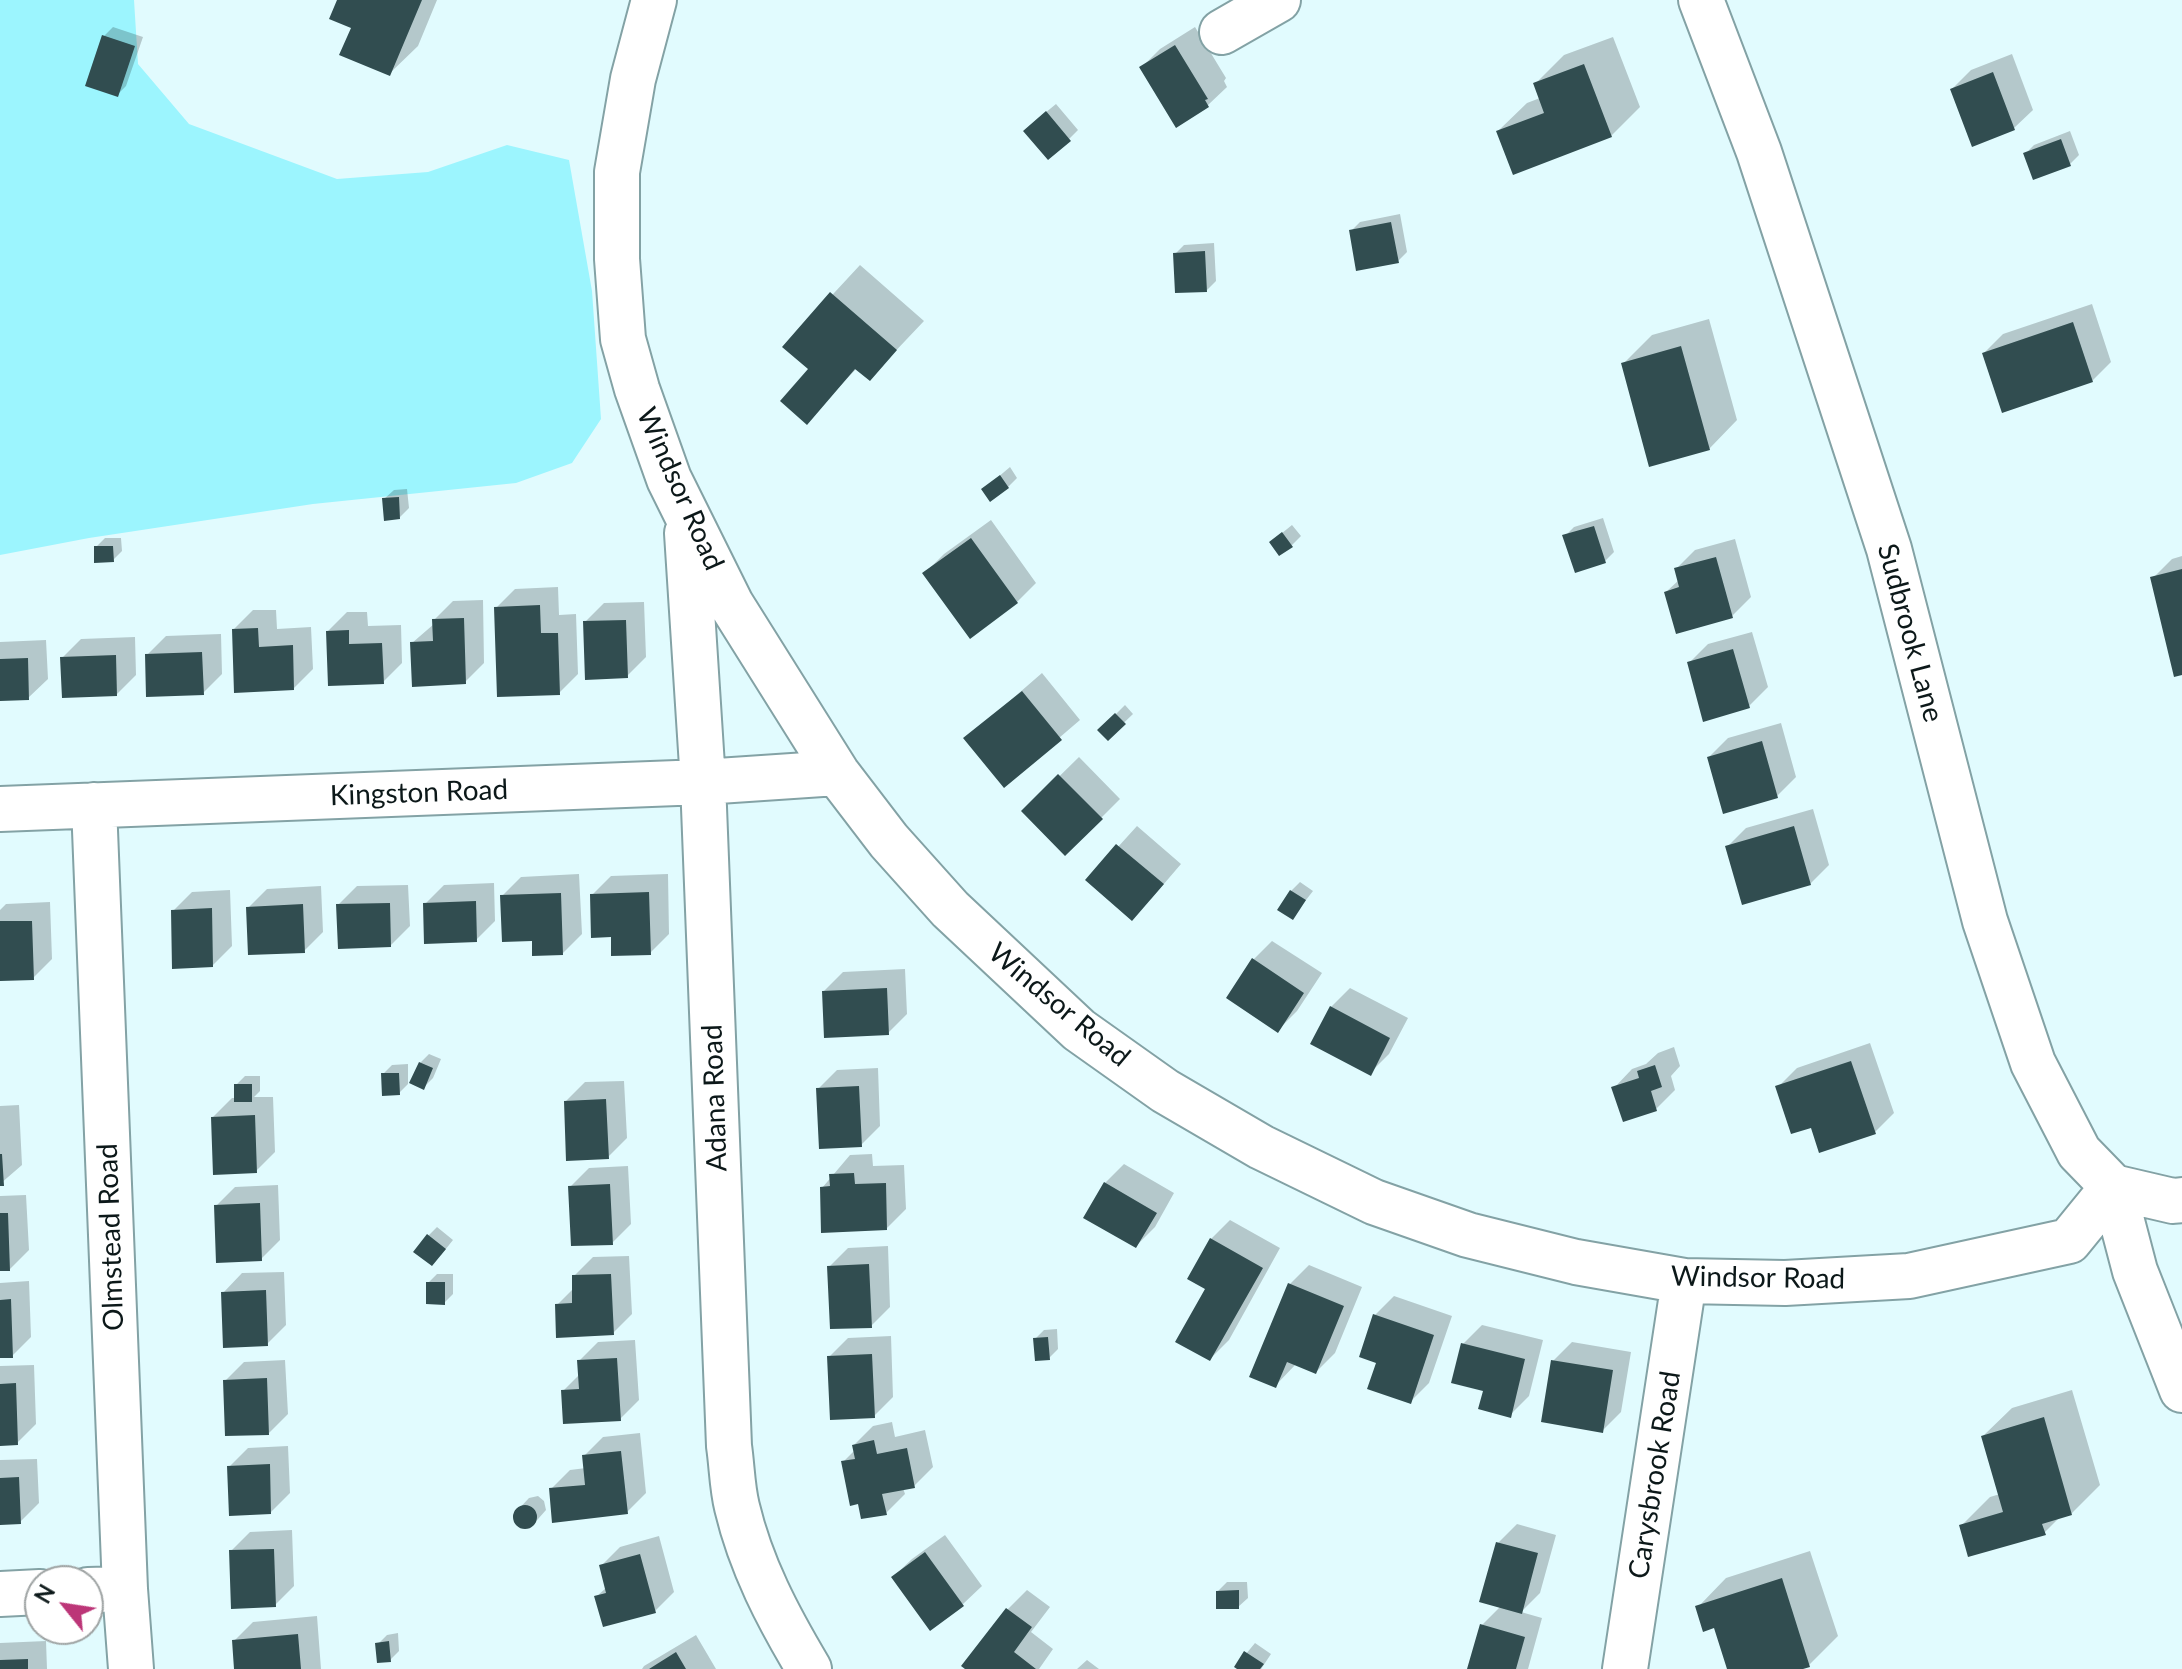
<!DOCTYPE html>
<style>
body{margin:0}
#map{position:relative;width:2182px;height:1669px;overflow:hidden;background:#e1fbfe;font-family:Lato,sans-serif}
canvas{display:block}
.north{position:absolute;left:24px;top:1565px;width:80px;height:80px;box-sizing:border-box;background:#fff;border:2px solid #9ea3a3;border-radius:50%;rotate:300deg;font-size:22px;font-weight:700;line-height:32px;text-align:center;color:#0c1819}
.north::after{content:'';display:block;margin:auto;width:28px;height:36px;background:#bc3678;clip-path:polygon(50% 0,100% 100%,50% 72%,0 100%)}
</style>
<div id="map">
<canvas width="2182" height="1669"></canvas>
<div class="north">N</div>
</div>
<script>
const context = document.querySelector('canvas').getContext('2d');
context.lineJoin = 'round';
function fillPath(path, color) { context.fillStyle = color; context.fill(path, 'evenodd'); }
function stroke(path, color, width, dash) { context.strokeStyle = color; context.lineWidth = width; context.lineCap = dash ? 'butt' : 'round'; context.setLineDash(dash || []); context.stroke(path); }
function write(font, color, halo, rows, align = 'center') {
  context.font = font + ' Lato,sans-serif'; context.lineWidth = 8; context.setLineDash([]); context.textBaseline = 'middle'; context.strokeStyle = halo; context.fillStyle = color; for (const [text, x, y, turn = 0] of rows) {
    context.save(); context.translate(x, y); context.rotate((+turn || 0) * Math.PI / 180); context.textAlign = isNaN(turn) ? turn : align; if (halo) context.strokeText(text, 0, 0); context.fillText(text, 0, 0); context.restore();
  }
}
fillPath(new Path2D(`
 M0,0H134L138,64L189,124L337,179L428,172L507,145L569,160L592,291L601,419L572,463L516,483L313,504L89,538L0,555Z`), '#9cf5fe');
fillPath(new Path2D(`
 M339,0H437L418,46L389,74L354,27Z
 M113,27L143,37L126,86L117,95L104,36Z
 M1195,27L1226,78L1224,81L1227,87L1208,105L1177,125L1141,68L1160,49Z
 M1613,37L1640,107L1611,136L1498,131L1527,103L1540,98L1535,84L1564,55Z
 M2012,54L2033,110L2014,128L1952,89L1971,70Z
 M1056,104L1078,130L1069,139L1034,122Z
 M2070,131L2079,155L2070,164L2025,154L2034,145Z
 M1400,214L1407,252L1398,261L1351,231L1360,222Z
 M1214,243L1216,281L1207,290L1175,254L1184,245Z
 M860,265L924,321L869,379L857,368L806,422L810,369L784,347Z
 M2092,304L2111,362L2092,381L1984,353L2003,334Z
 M1709,319L1737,420L1709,449L1623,364L1652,335Z
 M1010,467L1017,478L1008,487L984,489Z
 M407,489L409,508L400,517L384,499L394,490Z
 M1603,518L1614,552L1605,561L1565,536L1574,527Z
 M991,520L1036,583L1017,602L925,573L944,554Z
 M1292,525L1301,536L1292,545L1271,542Z
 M105,538H121L122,551L113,560L96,547Z
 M1735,539L1751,597L1732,616L1666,592L1679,580L1676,569L1695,550Z
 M2182,556V673L2153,578L2172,559Z
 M558,587L559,615L576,614L578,674L559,693L496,608L515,589Z
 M483,600L484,663L465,682L412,643L434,624V620L453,601Z
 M644,602L646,657L627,676L585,622L604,603Z
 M253,610H276L277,629L311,627L313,669L294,688L234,629Z
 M347,612H367L368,626L401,625L402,663L383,682L328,631Z
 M1752,632L1768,687L1749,706L1689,663L1708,644Z
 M221,634L222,674L203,693L147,655L166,636Z
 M135,637L136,675L117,694L62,658L81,639Z
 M46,640L48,679L28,698L0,699V642Z
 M1042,673L1080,720L1004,785L966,739Z
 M1125,705L1133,714L1108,738L1100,730Z
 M1781,723L1796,777L1777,796L1709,757L1728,738Z
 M1079,757L1120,799L1065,854L1024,811Z
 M1813,809L1829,865L1810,884L1727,847L1746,828Z
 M1137,826L1181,864L1151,899L1088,880Z
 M579,874L582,934L563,953L534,939L502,896L521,877Z
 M668,874L669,934L650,953L613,935L592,895L611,876Z
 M1300,882L1313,891L1292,918L1291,891Z
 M494,883L495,921L476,940L425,904L444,885Z
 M408,885L410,926L391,945L338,905L357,886Z
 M321,886L323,932L304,951L248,908L267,889Z
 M230,890L232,946L213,965L173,911L192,892Z
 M50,902L52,959L33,978L0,979V910L6,904Z
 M1272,941L1322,973L1297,1011L1278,1030L1253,960Z
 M905,969L907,1014L888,1033L824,991L843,972Z
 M1350,988L1408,1018L1389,1054L1370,1073L1331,1007Z
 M1870,1043L1894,1113L1875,1132L1812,1125L1778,1087L1797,1068Z
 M1674,1047L1680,1066L1671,1076L1675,1090L1656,1109L1614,1088L1632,1069L1646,1064L1658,1053Z
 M429,1054L441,1059L433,1078L424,1087L420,1063Z
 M408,1064V1084L399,1093L383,1074L392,1065Z
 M878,1068L880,1126L861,1145L818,1089L837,1070Z
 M245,1076H260V1091L254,1097H273L275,1152L256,1171L213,1117L232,1098H236V1085Z
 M624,1081L627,1138L608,1157L566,1101L585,1082Z
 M19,1105L22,1165L0,1184V1106Z
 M872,1154L873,1166L904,1165L906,1209L887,1228L822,1188L850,1155Z
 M1124,1164L1174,1193L1155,1227L1136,1246L1105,1183Z
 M628,1166L631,1224L612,1243L570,1187L589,1168Z
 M278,1185L280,1240L261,1259L216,1206L235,1187Z
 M26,1195L29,1250L10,1269H0V1196Z
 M1230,1220L1280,1248L1229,1340L1210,1359L1208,1288L1189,1278L1211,1239Z
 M437,1227L453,1240L441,1255L428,1236Z
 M888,1246L890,1307L871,1326L829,1267L848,1248Z
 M629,1256L632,1314L613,1333L557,1305L574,1288V1276L593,1257Z
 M1309,1265L1362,1287L1335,1353L1316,1372L1296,1364L1275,1386L1290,1284Z
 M284,1272L286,1325L267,1344L223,1293L242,1273Z
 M437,1274H453V1294L444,1303L428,1283Z
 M29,1281L31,1337L12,1356H0V1283Z
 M1394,1296L1452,1316L1429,1383L1410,1402L1379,1361L1375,1315Z
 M1482,1325L1543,1340L1529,1396L1510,1415L1485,1390L1463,1344Z
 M1057,1329L1058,1349L1049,1358L1035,1339L1044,1330Z
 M891,1336L893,1397L874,1416L829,1357L848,1338Z
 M635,1340L639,1400L620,1419L563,1391L580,1374L579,1361L598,1342Z
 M1572,1342L1631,1352L1621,1412L1602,1431L1553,1361Z
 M285,1360L288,1414L269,1433L225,1381L244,1362Z
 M34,1365L36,1424L17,1443L0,1444V1366Z
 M2072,1390L2100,1485L2071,1514L2061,1516L2044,1533L1961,1526L1990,1497L2000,1494L1983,1436L2012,1408Z
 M892,1422L895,1437L925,1430L933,1467L914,1486L903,1488L905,1494L886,1513L843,1462L855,1450L854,1445L873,1426Z
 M640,1433L646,1493L627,1512L551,1489L570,1470L586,1468L584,1456L603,1437Z
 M288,1446L290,1493L271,1512L229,1467L248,1448Z
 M37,1459L39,1503L20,1522L0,1523V1460Z
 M538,1496L544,1501L546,1510L531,1527L522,1528L516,1523L514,1514L529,1498Z
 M1517,1524L1556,1535L1540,1593L1521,1612L1542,1618L1528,1669H1469L1482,1625L1501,1606L1498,1543Z
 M292,1530L294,1586L275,1605L231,1551L250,1532Z
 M945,1535L982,1586L963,1604L893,1577L912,1559Z
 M659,1536L674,1592L655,1611L596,1597L607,1587L601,1566L620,1547Z
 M1810,1551L1838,1636L1809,1665L1797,1669H1729L1715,1626L1698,1607L1726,1578Z
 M1227,1582H1247L1248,1598L1238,1607L1218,1591Z
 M1027,1590L1050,1607L1031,1632L1053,1649L1039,1669H968L964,1666L1008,1609Z
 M317,1616L321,1669H236L234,1641L253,1622Z
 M398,1633L399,1651L390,1660L378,1644L387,1635Z
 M696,1635L716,1669H642L644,1666Z
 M46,1641L47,1669H0V1643Z
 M1255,1643L1271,1654L1261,1669H1240L1236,1666Z
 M1087,1660L1099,1669H1077Z`), '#0003');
fillPath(new Path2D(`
 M337,0H422L390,76L339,55L351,28L329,19Z
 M102,35L135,46L118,97L85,86Z
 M1175,45L1208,99L1205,100L1209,107L1176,128L1139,67Z
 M1584,64L1612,137L1513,175L1496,131L1544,113L1533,83Z
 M1993,72L2015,130L1972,147L1950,89Z
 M1046,111L1071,141L1048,160L1023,131Z
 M2061,139L2071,166L2033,180L2023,153Z
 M1391,222L1399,263L1356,271L1349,230Z
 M1205,251L1207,292L1175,293L1173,253Z
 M830,292L897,350L870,381L855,369L807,425L780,401L808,369L782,347Z
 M2073,322L2093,382L2002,413L1982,353Z
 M1681,346L1710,450L1649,467L1621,363Z
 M1000,475L1009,488L990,502L981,489Z
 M399,497L400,519L384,521L382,498Z
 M1594,526L1606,563L1575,573L1562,535Z
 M1282,532L1293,547L1279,556L1269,542Z
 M971,538L1018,603L970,639L922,573Z
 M94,546H113L114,562L94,563Z
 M1716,557L1733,618L1676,634L1664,592L1679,587L1674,568Z
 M2182,569V675L2174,677L2150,577Z
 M540,605L541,633H558L560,695L497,697L494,607Z
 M464,618L466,684L412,687L410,642L433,641L432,619Z
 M626,620L628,678L585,680L583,621Z
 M258,628L259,647L293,645L294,690L234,693L232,629Z
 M349,630V644L382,643L384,684L328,686L326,631Z
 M1733,649L1750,708L1703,722L1687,662Z
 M202,652L204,695L146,697L145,654Z
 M116,655L117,696L62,698L60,657Z
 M28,658L29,700L0,701V659Z
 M1022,691L1062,740L1004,788L963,738Z
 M1115,713L1126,724L1108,741L1097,730Z
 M1762,741L1778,798L1723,814L1707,757Z
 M1058,774L1103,819L1065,856L1021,811Z
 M1794,826L1811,885L1742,905L1725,846Z
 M1116,844L1164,884L1132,921L1085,880Z
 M1290,890L1306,900L1293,920L1277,910Z
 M649,892L651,955L611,956V937L591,938L590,894Z
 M561,893L563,955L532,956V941L502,942L500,895Z
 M476,901L477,942L424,944L423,903Z
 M390,903L391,947L338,949L336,904Z
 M303,904L305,953L248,955L246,907Z
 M212,908L213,967L172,969L171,910Z
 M0,921H32L34,980L0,981Z
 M1252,958L1304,993L1278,1033L1226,998Z
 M887,988L889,1035L824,1038L822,991Z
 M1330,1006L1390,1038L1371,1076L1310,1044Z
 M1851,1061L1876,1134L1819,1153L1811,1128L1791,1134L1775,1086Z
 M419,1062L433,1068L424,1090L409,1083Z
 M1655,1065L1662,1087L1651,1091L1657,1111L1623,1122L1611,1087L1639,1078L1637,1071Z
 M381,1073H399L400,1095L382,1096Z
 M234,1084H252V1102H234Z
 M859,1086L862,1147L819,1149L816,1088Z
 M606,1099L609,1159L566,1161L564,1101Z
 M255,1115L257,1173L213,1175L211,1117Z
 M0,1154H2L4,1186H0Z
 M854,1173L855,1184L886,1183L887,1230L821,1233L820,1187L830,1186L829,1174Z
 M1104,1182L1157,1213L1136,1248L1083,1218Z
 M610,1184L613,1245L571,1246L568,1186Z
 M260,1203L262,1261L216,1263L214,1205Z
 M0,1213H8L10,1271H0Z
 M427,1234L446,1249L432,1266L413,1252Z
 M1210,1238L1263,1268L1210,1361L1175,1342L1205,1289L1187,1279Z
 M869,1264L872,1328L830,1329L827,1266Z
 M611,1274L614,1335L556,1338L555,1304L572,1303V1275Z
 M426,1282H445V1305L426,1304Z
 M1288,1283L1344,1306L1316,1374L1287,1362L1276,1388L1249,1377Z
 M266,1290L268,1346L223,1348L221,1292Z
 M11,1299L13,1358H0V1300Z
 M1373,1314L1434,1335L1411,1404L1367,1389L1376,1363L1359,1357Z
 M1048,1337L1050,1360L1035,1361L1033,1338Z
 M1461,1343L1525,1359L1511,1418L1478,1409L1483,1391L1451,1383Z
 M872,1354L875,1418L830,1420L827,1356Z
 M617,1358L621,1421L563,1424L561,1390L579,1389L577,1360Z
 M1551,1360L1613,1370L1603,1433L1541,1422Z
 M267,1378L269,1435L225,1436L223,1380Z
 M16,1383L18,1445L0,1446V1384Z
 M2044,1417L2072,1515L2042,1524L2046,1535L1968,1557L1959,1525L2003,1512L1981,1436Z
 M874,1440L877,1454L907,1448L915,1488L882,1494L887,1515L861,1519L858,1504L850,1506L841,1461L855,1459L852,1445Z
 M621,1451L628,1514L552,1523L549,1488L585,1485L582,1455Z
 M270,1464L271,1514L229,1516L227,1466Z
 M19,1477L21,1524L0,1525V1478Z
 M513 1517a12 12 0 1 1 24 0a12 12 0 1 1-24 0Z
 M1496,1542L1538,1553L1522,1614L1479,1602Z
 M274,1549L276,1607L231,1609L229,1550Z
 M925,1552L964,1606L930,1631L891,1577Z
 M640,1554L656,1613L603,1627L594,1596L606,1593L599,1565Z
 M1782,1578L1810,1667L1803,1669H1727L1714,1628L1703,1632L1695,1606Z
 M1239,1590V1609H1216V1591Z
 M1006,1608L1032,1627L1014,1652L1036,1669H965L961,1666Z
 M1480,1624L1525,1637L1516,1669H1467Z
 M298,1634L301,1669H234L232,1640Z
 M389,1641L391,1662L377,1663L375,1643Z
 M1244,1651L1264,1664L1260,1669H1237L1234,1667Z
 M676,1652L686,1669H649Z
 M28,1659V1669H0V1660Z`), '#314d50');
const minor = new Path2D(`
 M654,0L633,79L617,172V259L623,339L637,389L669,479L731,604L837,773L889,841L950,909L1079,1030L1165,1091L1261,1147L1374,1202L1468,1235L1576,1262L1684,1281L1785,1283L1909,1276L2069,1241L2113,1187
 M1701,0L1759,152L1889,549L1985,921L2033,1063L2079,1152L2113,1187L2173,1201L2182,1200
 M1222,32L1278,0
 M687,533L703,782L729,1446C732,1466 732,1487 737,1507C751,1566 778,1617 809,1669
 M94,805L125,1589L131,1669
 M0,809L703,782L837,773
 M2113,1187L2135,1271L2182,1390
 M88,1590L125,1589
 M0,1594L40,1592
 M1625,1669L1684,1281`);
stroke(minor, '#83a2a5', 48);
stroke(minor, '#fff', 44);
write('28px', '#0c1819', '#fff', [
 ["Windsor Road",680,489,66],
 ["Sudbrook Lane",1910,633,75],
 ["Kingston Road",419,793,-2],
 ["Windsor Road",1059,1005,40],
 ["Adana Road",715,1098,-92],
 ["Olmstead Road",111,1237,-92],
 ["Windsor Road",1758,1278,1],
 ["Carysbrook Road",1655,1475,-81]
]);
</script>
